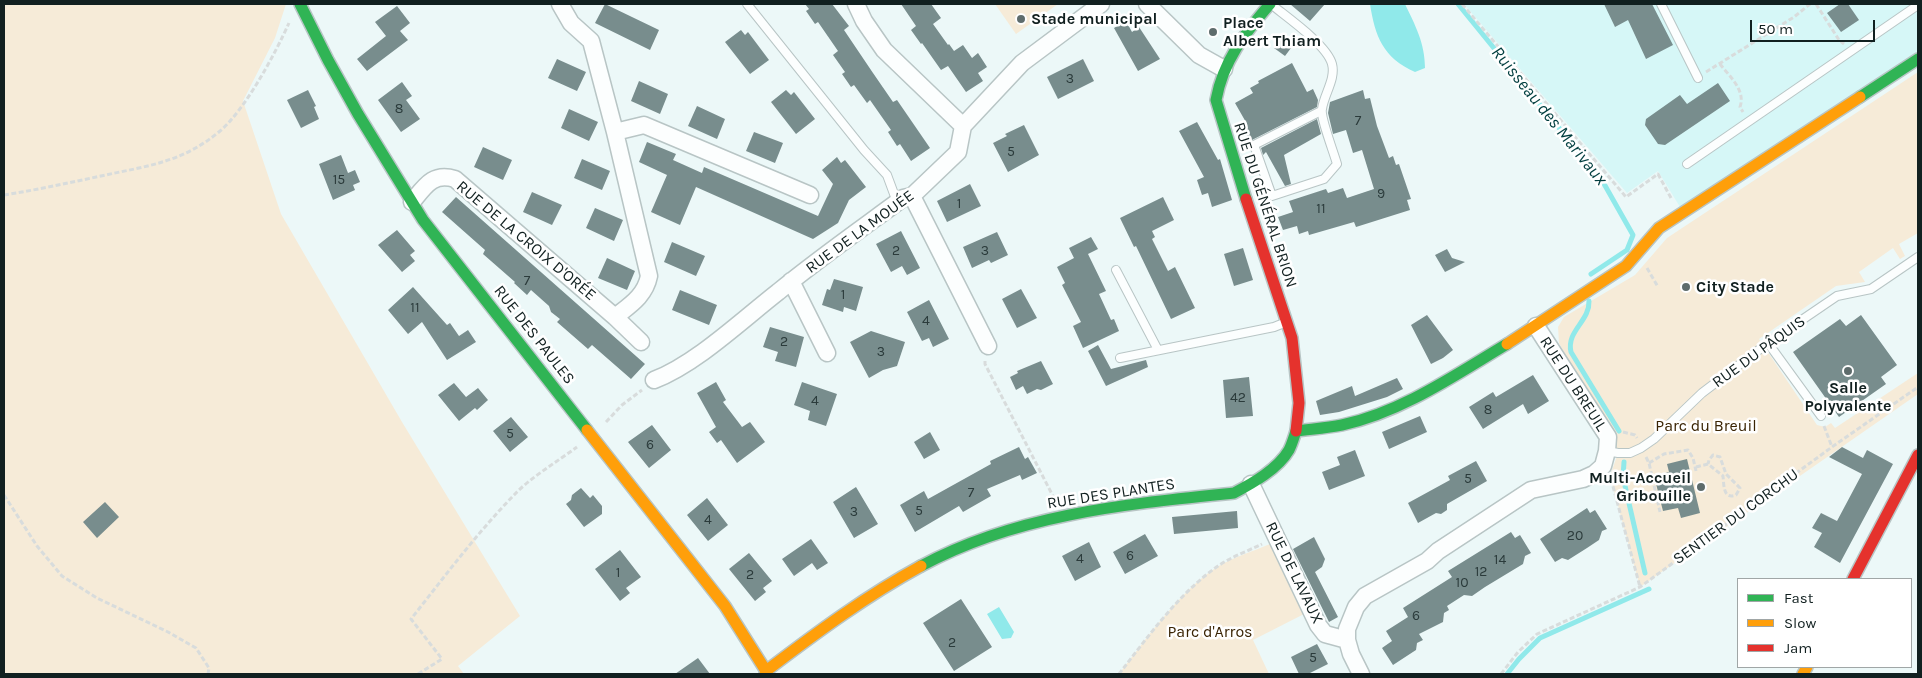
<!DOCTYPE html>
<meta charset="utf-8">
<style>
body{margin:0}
#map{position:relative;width:1922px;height:678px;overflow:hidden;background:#ecf8f8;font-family:Karla,sans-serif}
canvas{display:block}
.frame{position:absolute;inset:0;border:5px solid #112020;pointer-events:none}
.legend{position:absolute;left:1737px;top:578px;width:175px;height:90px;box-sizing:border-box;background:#fff;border:1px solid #a0a6a6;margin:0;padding:6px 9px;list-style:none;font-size:15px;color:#112020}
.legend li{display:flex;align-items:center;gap:10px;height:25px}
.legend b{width:25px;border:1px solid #a0a6a6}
.scale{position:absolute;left:1750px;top:20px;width:125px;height:22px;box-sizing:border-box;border:2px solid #112020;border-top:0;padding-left:6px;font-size:15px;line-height:18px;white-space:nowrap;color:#112020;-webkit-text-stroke:4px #fff;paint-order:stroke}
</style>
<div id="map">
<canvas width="1922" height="678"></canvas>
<div class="frame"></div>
<ul class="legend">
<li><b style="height:6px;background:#30b455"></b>Fast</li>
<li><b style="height:6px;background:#ff9f0a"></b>Slow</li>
<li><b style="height:6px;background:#e5322d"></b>Jam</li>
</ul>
<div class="scale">50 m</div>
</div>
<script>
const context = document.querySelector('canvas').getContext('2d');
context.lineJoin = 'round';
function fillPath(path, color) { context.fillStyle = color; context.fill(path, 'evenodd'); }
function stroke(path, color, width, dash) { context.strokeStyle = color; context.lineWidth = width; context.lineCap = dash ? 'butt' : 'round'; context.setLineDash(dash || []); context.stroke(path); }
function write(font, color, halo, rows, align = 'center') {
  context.font = font + ' Karla,sans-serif'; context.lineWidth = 5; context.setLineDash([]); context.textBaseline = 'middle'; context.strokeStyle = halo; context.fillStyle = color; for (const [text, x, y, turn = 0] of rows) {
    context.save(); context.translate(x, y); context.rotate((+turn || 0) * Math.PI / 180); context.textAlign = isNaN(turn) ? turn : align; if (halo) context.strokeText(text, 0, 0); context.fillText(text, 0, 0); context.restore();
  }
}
fillPath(new Path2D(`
 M1464,4H1918V52L1680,207L1658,171L1627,193Z`), '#d6f7f7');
fillPath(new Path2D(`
 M4,4H286L275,38L243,101L281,214L402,422L520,616L458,666L464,674H4Z
 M995,4H1058L1016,34Z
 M1918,72V233L1899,244L1905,256L1900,259L1893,248L1859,272L1865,282L1836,286L1759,339L1817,425L1825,427L1831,423L1835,428L1918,373V394L1640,587L1610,476L1618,453L1559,343L1558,327L1564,317L1635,275L1667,238Z
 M1270,544L1306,613L1253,640L1269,674H1119C1146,639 1180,591 1217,567C1233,557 1254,551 1270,544Z`), '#f6ebd8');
fillPath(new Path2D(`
 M1370,4H1405C1415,25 1425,43 1425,68L1415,72C1383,58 1375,36 1370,4Z
 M999,607L1014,632L1011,638L1002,639L987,614Z`), '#90e9ea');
stroke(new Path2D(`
 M1458,4L1603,182L1633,235L1627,250L1591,274
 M1589,301C1590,321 1566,331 1571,352L1619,431
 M1624,462L1623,477L1645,573
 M1507,674L1519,659L1540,638L1649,589`), '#90e9ea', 5);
fillPath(new Path2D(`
 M605,4L659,30L650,50L595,23Z
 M805,4H832L849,26L844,30L873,73L893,102L897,100L930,148L911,161L900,144L897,146L888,132L891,130L870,100L867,103L854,85L851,87L842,74L845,72L833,55L838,51L818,22L815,24L806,11L809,9Z
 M901,4H931L941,18L933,24L948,45L949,44L954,51L963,45L972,58L978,53L987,67L978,73L983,81L966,92L948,66L941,70L922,43L921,44L911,30L916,26Z
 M1290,4H1325L1310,21Z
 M1604,4H1652L1673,45L1646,59L1628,20L1615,27Z
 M1840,4H1848L1859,20L1841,32L1827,13Z
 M397,6L410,23L400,31L408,40L367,71L357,59L386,36L375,22Z
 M1126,21L1132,32L1139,27L1160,59L1138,71L1114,28Z
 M741,30L745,35L748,32L769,60L750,74L725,42Z
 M1285,36L1294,44L1285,56L1274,48Z
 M557,59L586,72L577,91L548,78Z
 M1083,59L1094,81L1058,99L1047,77Z
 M1292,63L1307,92L1313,89L1318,100L1317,107L1250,141L1242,127L1247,124L1235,103L1253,93L1250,88L1259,83L1258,81Z
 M639,81L668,94L660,114L631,101Z
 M402,82L412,96L406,100L420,119L401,132L378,100Z
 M1718,83L1730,101L1665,145L1658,144L1645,125L1646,119L1680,95L1687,104Z
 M308,90L316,106L314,107L319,119L301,128L287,100Z
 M786,90L791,95L794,92L815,119L796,134L771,102Z
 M1363,90L1365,99L1370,98L1377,126L1389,158L1393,156L1396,165L1399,164L1411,199L1407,200L1410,210L1356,227L1354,222L1309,235L1308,231L1299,234L1297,226L1283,230L1278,217L1293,212L1289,201L1326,189L1328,193L1343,188L1347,198L1374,189L1362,150L1353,153L1346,130L1333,134L1328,113L1330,102Z
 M697,106L725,119L717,139L688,126Z
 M569,109L598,122L589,141L561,128Z
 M1317,119L1321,134L1284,155L1291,184L1285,186L1266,152L1263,155L1261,148Z
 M1197,122L1218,160L1220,159L1232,200L1212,207L1208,193L1202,195L1197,180L1204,177L1179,131Z
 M1024,125L1039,155L1008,172L993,143L1007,136L1005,134Z
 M754,132L783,143L775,163L746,151Z
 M647,142L676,154L673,160L702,173L704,167L818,216L833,184L822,170L837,157L841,163L845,160L866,187L849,200L838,223L813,239L696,187L680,225L651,212L667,175L639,162Z
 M483,147L512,160L503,180L474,167Z
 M341,155L348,173L355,170L360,182L353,185L355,190L333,200L319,164Z
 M582,159L610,171L602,190L574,178Z
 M970,184L981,206L947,222L937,201Z
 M532,192L562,205L552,225L523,212Z
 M456,197L645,364L631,379L592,345L588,349L557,322L560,319L551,312L549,306L531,290L527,295L514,283L515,282L483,254L485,250L442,212Z
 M1163,197L1174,220L1152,231L1155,237L1152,239L1168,271L1175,267L1195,308L1171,319L1136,246L1134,247L1120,218Z
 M595,208L623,220L614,241L586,228Z
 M397,230L415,251L410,255L415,261L402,272L378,245Z
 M901,231L920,268L907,275L902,266L891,272L876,244Z
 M997,232L1008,255L991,263L989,260L972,268L963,247Z
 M1091,237L1098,249L1088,254L1106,291L1099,294L1111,320L1114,319L1119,331L1083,348L1073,326L1081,322L1062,285L1065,283L1057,267L1074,258L1069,248Z
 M672,242L705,256L696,276L664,262Z
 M1243,248L1253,280L1234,286L1224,254Z
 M1447,249L1452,258L1465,262L1445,272L1435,255Z
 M607,258L635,271L627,290L598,278Z
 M834,279L863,287L856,311L844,307L843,312L822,305L827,289L830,290Z
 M413,287L447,325L450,323L459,336L468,330L476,342L447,360L422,322L408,334L388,310Z
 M1021,289L1037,318L1017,328L1002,299Z
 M680,290L717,305L709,325L672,310Z
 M929,300L949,339L933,347L929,338L922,341L907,312Z
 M1427,315L1453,350L1443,358L1431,364L1411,325Z
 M1861,315L1897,365L1881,377L1886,384L1839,417L1793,352L1840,319L1846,326Z
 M770,327L804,337L796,367L775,361L778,352L763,347Z
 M871,331L905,342L897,366L883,370L869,378L850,342Z
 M1098,345L1111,369L1146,360L1148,367L1106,386L1088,351Z
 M1041,361L1053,384L1041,390L1037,389L1027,394L1023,386L1016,390L1010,377L1018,373L1017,371Z
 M1533,375L1549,401L1528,414L1523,404L1483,429L1469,407L1493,392L1496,397Z
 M1249,377L1253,416L1226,418L1223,380Z
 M1397,378L1403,389L1387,397L1339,412L1320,415L1316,401L1352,386L1355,396Z
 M716,382L726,400L723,402L742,427L750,422L765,442L737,463L721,440L717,443L709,432L716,427L697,393Z
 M802,382L837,394L826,426L808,420L810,411L794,405Z
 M454,383L466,397L478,388L488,400L477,410L475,408L459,421L438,395Z
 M1420,416L1427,432L1389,449L1382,432Z
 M511,417L528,437L510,452L493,431Z
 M652,425L671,450L649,468L628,442Z
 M930,432L940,450L924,459L914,442Z
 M1019,447L1025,459L1028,457L1037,473L1022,480L1020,475L987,489L991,496L963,512L959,506L915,532L900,505L924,491L928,499L991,464L990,461Z
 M1842,447L1863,458L1867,450L1893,464L1840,563L1814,547L1822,533L1812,528L1821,513L1837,521L1862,474L1829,457Z
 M1355,450L1365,476L1329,490L1322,472L1340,465L1337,457Z
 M1687,459L1700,513L1681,518L1678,508L1663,511L1654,476L1669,472L1667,464Z
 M1476,461L1487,481L1447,504V510L1441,514L1436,513L1418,523L1408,503L1450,480L1448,476Z
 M856,487L878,524L854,538L833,502Z
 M581,488L590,498L593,495L602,506V514L584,527L566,504L571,500L572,495Z
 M707,498L728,525L708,541L687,515Z
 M105,502L119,517L97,538L83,522Z
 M1587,508L1590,513L1595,510L1607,529L1602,531L1599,540L1587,548L1568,560L1562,558L1555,562L1540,539Z
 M1237,511L1238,528L1174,534L1172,517Z
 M1511,532L1515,538L1520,535L1531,553L1525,556L1523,564L1485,587L1472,596L1464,595L1447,606L1449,610L1444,613L1443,622L1419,634L1423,640L1417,643L1416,650L1393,665L1382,648L1392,641L1386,631L1408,617L1403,608L1452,577L1448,571Z
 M1145,534L1158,556L1125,574L1113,552Z
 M1314,537L1325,559L1322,567L1315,572L1338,617L1329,622L1293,549Z
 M811,539L828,563L817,570L812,563L794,576L782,559Z
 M1089,542L1101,567L1075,581L1062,556Z
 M620,550L641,577L626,588L630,593L620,601L595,569Z
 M749,553L772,581L763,588L766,592L755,601L729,569Z
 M961,599L992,647L954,671L923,623Z
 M1317,644L1328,664L1308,674H1299L1291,657Z
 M698,658L710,674H675Z`), '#788d8d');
const lane = new Path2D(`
 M747,4L864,150L887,175L897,202
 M1661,4L1698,78
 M1272,5C1288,18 1327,45 1332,64C1336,79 1324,94 1322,109C1320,117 1334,153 1337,164L1324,179L1272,196L1254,145L1321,111
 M1687,164L1918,5
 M1116,270L1158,350
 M1768,343L1821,416
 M1120,358L1274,327L1284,323
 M1607,451L1618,453H1630L1641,448L1654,439L1702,393L1768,343L1837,296L1871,289L1918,257`);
const street = new Path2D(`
 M560,4L571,23L591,41L615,132L649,276C645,296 630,305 615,317
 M856,4L864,21L884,50L963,126
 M1147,4L1199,55L1224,69
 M615,132L644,125L810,195
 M912,196L988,346
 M412,202C425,186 433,172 455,179L615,317L641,342
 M791,281L827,353
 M654,380C696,364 742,320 778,292C818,259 861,229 903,198L912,196L958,152L963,126L1022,63L1101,4
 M1251,484L1318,625L1325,634L1347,640
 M1361,674L1351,654L1347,640V629L1356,607L1365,596L1427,561L1438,551L1531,490L1583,479L1594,474L1603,466L1607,451L1608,437L1536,326`);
const fast = new Path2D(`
 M300,4L328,60L358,114L423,220L587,430
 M1860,97L1918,59
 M1246,199L1216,100C1223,61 1245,33 1270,4
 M1296,431C1311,429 1327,428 1342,425C1402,412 1455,375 1507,344
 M921,566C1017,514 1127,504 1234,493C1253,483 1278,469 1289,450C1292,444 1294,437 1296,431`);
const slow = new Path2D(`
 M1507,344L1626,266L1659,228L1860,97
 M587,430L725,606L766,671
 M765,674L766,671C816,633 866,596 921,566
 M1803,674L1807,667`);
const jam = new Path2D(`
 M1246,199L1292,338L1299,403L1296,431
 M1853,579L1918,455`);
stroke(lane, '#b8c5c5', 10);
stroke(street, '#b8c5c5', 19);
stroke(fast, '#b8c5c5', 14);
stroke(slow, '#b8c5c5', 14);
stroke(jam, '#b8c5c5', 14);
stroke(new Path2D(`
 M1462,4L1626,197L1658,174L1671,198
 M1816,4L1839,40L1844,44
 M1720,64C1729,76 1746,90 1740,107L1743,112
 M1706,72L1794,17L1810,4
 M4,195C36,190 68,183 101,176C146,166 182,163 220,131C245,110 275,54 289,23
 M1647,268L1658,287
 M985,361V364L1055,500
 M606,422L622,405L642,390
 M1824,426L1832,447
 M1623,432L1635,435L1637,438
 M1646,457L1649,463L1660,512
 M1649,463L1664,454L1688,450L1693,458L1696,471
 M1696,467L1708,464L1723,476C1724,485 1723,500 1736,495L1740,488L1726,474L1720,457L1713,455L1709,460L1708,464
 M1611,479L1640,587
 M4,495L37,546L62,576L97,598L168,632L196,648L209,668L208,674
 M418,674L442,659L411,619C445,576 477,533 515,494C530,478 558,461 577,447
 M1119,674C1147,638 1179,593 1218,566C1231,557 1248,551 1262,544
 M1501,674L1518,652L1537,634L1640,587L1832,447L1918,387`), '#d8dcdc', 3, [5, 2.5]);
stroke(lane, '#fcfefe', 8);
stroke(street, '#fcfefe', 16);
stroke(fast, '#30b455', 11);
stroke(slow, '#ff9f0a', 11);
stroke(jam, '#e5322d', 11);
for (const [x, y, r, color] of [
 [1021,19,5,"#5e6c6c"],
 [1213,32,5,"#5e6c6c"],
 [1686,287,5,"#5e6c6c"],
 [1848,371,5,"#5e6c6c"],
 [1701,487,5,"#5e6c6c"]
]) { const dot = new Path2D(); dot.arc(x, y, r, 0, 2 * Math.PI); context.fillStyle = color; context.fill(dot); stroke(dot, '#fff', 2); }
write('14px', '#2b3b3b', null, [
 ["3",1070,79],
 ["8",399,109],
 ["7",1358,121],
 ["5",1011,152],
 ["15",339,180],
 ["9",1381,194],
 ["1",959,204],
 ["11",1321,209],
 ["2",896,251],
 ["3",985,251],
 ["7",527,281],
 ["1",843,295],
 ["11",415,308],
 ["4",926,321],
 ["2",784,342],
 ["3",881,352],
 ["42",1238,398],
 ["4",815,401],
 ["8",1488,410],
 ["5",510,434],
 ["6",650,445],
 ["5",1468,479],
 ["7",971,493],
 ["5",919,511],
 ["3",854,512],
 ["4",708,520],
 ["20",1575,536],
 ["6",1130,556],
 ["4",1080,559],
 ["14",1500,560],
 ["12",1481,572],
 ["1",618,573],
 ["2",750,575],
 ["10",1462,583],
 ["6",1416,616],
 ["2",952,643],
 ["5",1313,658]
]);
write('bold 16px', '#112020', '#fff', [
 ["Stade municipal",1031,19],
 ["Place",1223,23],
 ["Albert Thiam",1223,41],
 ["City Stade",1696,287],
 ["Salle",1848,388,"center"],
 ["Polyvalente",1848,406,"center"],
 ["Multi-Accueil",1691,478,"right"],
 ["Gribouille",1691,496,"right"]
], 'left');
write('16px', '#112020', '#fff', [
 ["RUE DU GÉNÉRAL BRION",1265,205,72],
 ["RUE DE LA MOUÉE",860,232,-36],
 ["RUE DE LA CROIX D'ORÉE",526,241,40],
 ["RUE DES PAULES",534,335,52],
 ["RUE DU PÂQUIS",1759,352,-36],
 ["RUE DU BREUIL",1573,384,57],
 ["RUE DES PLANTES",1111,494,-9],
 ["SENTIER DU CORCHU",1736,517,-36],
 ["RUE DE LAVAUX",1294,573,64]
]);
write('16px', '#3a2404', '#fff', [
 ["Parc du Breuil",1706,426],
 ["Parc d'Arros",1210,632]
]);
write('italic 18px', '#013e3f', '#fff', [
 ["Ruisseau des Marivaux",1549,116,51]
]);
</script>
